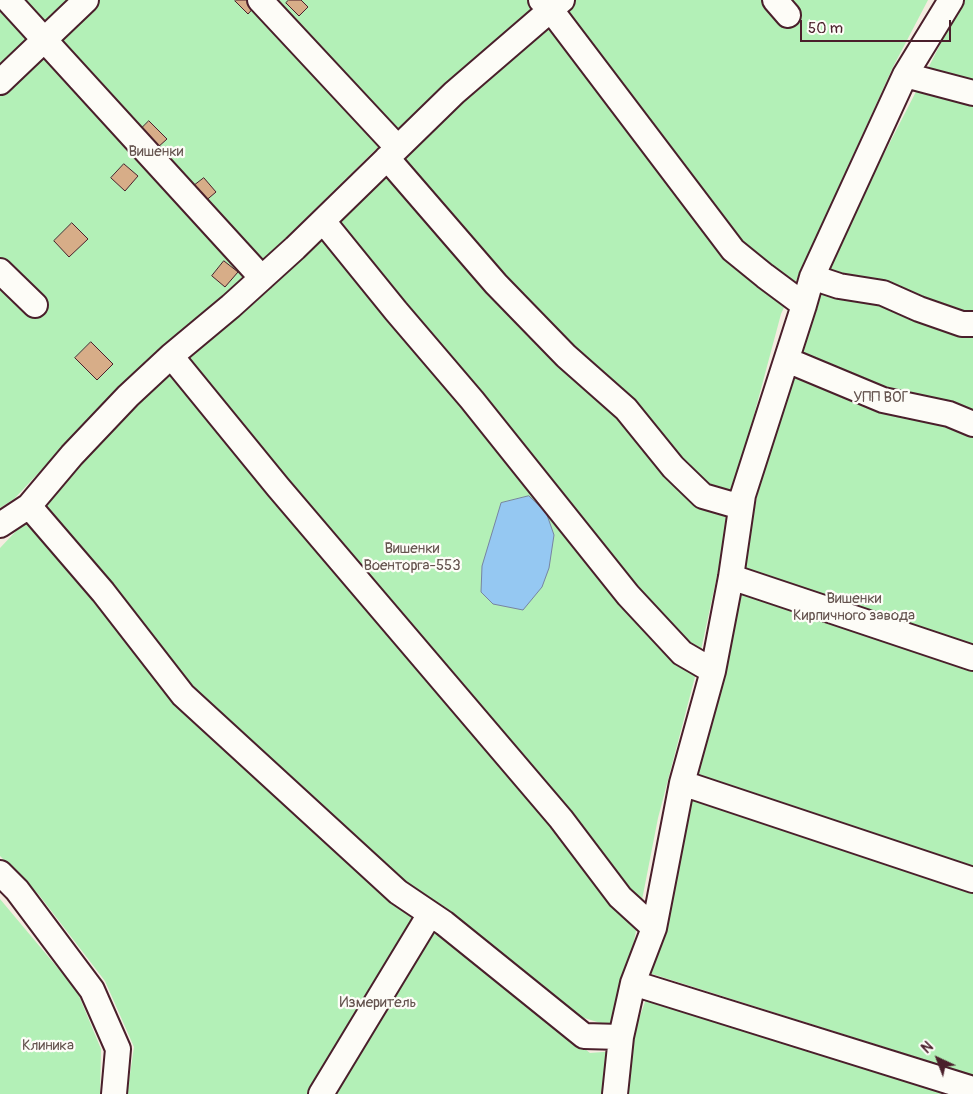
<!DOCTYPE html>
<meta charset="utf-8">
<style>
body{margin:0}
#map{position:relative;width:973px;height:1094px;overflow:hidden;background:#f5ece1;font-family:Pangolin,sans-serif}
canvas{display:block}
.north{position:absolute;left:913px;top:1034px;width:50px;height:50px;-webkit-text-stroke:4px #fdfcf7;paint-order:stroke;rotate:317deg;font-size:14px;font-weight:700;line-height:20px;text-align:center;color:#4a1f2b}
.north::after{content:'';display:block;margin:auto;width:18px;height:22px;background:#4a1f2b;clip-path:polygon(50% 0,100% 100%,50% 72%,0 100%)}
.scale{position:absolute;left:800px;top:20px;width:151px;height:22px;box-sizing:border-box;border:2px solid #4a1f2b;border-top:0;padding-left:6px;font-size:15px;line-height:18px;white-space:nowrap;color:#4a1f2b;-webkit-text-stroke:4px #fdfcf7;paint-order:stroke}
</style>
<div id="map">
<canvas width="973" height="1094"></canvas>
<div class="north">N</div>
<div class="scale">50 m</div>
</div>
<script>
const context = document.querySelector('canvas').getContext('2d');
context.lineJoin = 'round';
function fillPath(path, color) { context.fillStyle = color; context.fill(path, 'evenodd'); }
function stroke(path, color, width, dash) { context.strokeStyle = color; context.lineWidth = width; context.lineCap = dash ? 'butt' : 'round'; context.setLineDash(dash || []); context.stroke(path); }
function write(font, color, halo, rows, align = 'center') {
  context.font = font + ' Pangolin,sans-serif'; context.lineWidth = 4.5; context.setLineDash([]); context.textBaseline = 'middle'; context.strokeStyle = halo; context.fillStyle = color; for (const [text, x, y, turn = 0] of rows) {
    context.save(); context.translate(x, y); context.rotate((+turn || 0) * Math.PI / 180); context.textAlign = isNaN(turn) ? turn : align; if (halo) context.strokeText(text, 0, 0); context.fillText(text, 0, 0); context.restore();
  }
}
fillPath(new Path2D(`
 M0,0H74L0,70Z
 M95,0H547L373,152L241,282L123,383L14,499L0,508V92Z
 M574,0H928L893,67L781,314L743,456L696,673L658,818L617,1028L581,1017L372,857L357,871L590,1053L628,1050L646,999L950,1094H127L134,1047L105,981L39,895L0,856V548L168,370Z
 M963,0H973V1075L649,973L720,687L765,456L825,269Z
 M0,899L77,991L101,1049L100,1094H0Z`), '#b3f0b7');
const water = new Path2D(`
 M529,496L546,512L554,535L549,568L542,587L523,610L493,604L481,592L482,566L501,503Z`);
fillPath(water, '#95c8f2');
stroke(water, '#7784a2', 1);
const building = new Path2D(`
 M236,0H253L257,4L248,14L235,1Z
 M289,0H301L308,7L299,16L286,3Z
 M149,121L167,139L157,148L140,130Z
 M124,164L138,176L125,191L111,178Z
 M204,178L216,192L203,203L191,188Z
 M72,223L88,239L69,257L54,241Z
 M224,261L238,272L225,287L212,276Z
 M91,342L113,364L97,380L75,358Z`);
fillPath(building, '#d7ad88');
stroke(building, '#4a1f2b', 1);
const minor = new Path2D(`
 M8,0L262,278
 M260,0L397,147
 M541,0L551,10L733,250L765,276L804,305
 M562,0L454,93L295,248L231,306L171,356L128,396L72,455L29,506L103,592L183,695L398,892L444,923L584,1036L621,1037
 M775,0L788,15
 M905,75L973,93
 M0,82L86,0
 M387,158L496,284L566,356L626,409L673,467L703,496L741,507
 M323,221L396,311L472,400L628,595L682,653L713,671
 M0,271L35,305
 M812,277L839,286L883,293L919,309L962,324H973
 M171,356L278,487L561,819L620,897L654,928
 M787,360L883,400L949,414L973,424
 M0,525L29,506
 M731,577L973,658
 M682,783L973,880
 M0,873L17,890L92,990L118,1049L114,1094
 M633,983L973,1089
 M321,1094L430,914
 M615,1094L621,1037L633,983L654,928L682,783L713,671L731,577L743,495L804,305L812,277L905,75L951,0`);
stroke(minor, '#4a1f2b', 28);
stroke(minor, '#fdfcf7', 24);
write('15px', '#64534e', '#fdfcf7', [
 ["Вишенки",156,152],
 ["УПП ВОГ",881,398],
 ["Вишенки",412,549],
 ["Военторга-553",412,566],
 ["Вишенки",854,599],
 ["Кирпичного завода",854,616],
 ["Измеритель",378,1003],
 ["Клиника",48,1046]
]);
</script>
